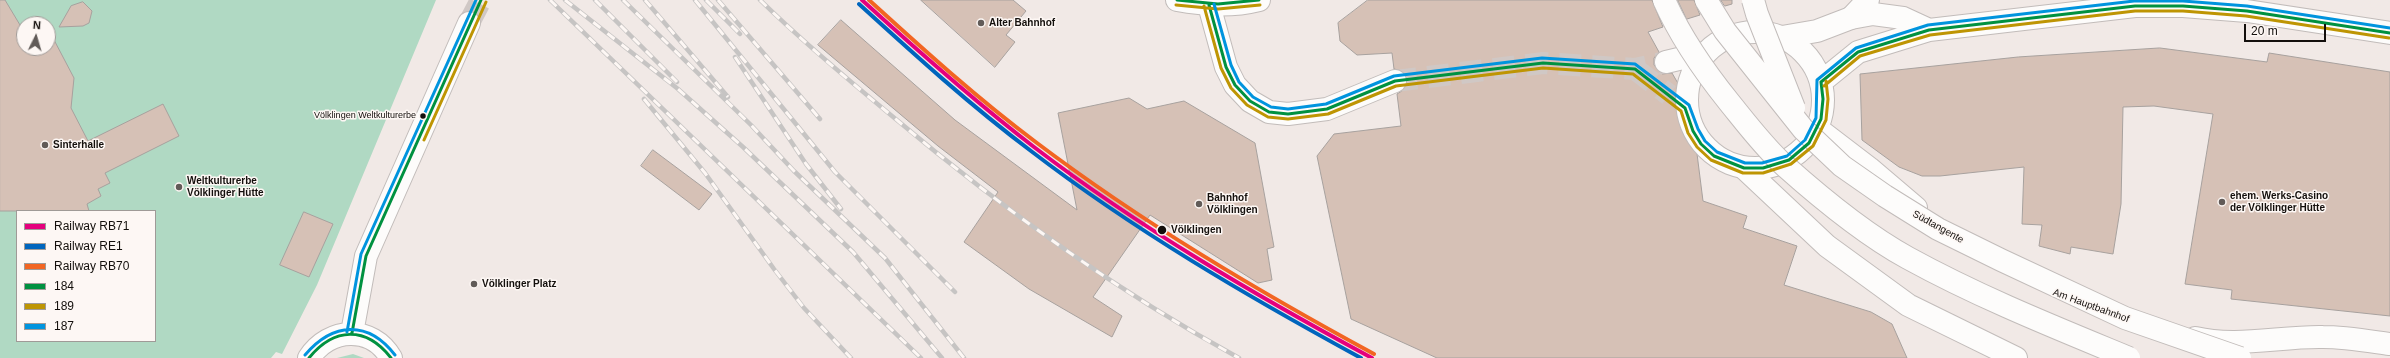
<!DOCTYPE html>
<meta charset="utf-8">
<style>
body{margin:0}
#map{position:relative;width:2390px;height:358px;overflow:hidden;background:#f1e9e6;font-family:Arial,sans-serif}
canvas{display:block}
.legend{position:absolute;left:16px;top:210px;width:140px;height:132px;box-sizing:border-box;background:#fdf7f4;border:1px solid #9f9a97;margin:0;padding:5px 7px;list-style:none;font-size:12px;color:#130f0c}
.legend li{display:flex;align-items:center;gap:8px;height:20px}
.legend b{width:20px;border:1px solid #9f9a97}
.north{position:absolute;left:16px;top:16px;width:40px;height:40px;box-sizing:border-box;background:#fdf7f4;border:1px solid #9f9a97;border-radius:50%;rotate:5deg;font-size:11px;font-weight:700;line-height:16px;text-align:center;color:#130f0c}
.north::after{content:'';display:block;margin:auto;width:14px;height:18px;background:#615b58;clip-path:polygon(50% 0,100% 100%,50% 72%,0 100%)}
.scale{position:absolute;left:2244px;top:24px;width:82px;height:18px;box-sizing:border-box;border:2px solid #130f0c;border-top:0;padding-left:5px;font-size:12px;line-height:14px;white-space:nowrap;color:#130f0c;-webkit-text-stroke:3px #fdf7f4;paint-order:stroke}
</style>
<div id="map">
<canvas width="2390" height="358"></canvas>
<ul class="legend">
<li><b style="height:5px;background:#e5007d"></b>Railway RB71</li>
<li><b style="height:5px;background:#0065bd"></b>Railway RE1</li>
<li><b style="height:5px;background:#f26522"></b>Railway RB70</li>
<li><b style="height:5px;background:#009140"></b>184</li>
<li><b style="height:5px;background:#be9503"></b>189</li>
<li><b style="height:5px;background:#0094de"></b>187</li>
</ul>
<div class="north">N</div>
<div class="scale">20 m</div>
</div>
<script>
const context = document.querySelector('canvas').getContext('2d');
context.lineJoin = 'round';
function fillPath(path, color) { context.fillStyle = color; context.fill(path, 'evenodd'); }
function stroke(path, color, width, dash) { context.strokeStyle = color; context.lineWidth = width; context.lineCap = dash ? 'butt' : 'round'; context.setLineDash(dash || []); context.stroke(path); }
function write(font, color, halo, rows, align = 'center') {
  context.font = font + ' Arial,sans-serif'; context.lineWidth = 3; context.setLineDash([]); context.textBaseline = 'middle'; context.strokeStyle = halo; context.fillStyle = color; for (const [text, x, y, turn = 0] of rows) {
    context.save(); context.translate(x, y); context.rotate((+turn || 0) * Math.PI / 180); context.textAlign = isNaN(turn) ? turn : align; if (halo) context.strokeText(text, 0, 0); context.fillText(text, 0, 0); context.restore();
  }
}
fillPath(new Path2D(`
 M0,0H436L317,285L282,354L276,352L271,358H0ZM24,24H48V48H24ZM17,211H155V341H17Z
 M353,354L364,358H337Z`), '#b0d9c3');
const building = new Path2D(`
 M0,0H5L20,25L35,18L38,24H24V48H48V43L49,46L53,38L74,78L71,108L88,141L163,104L179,136L105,173L110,183L98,189L101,196L87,204L89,211H0Z
 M921,0H1013L1026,11L1006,35L1015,42L995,67Z
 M1368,0H1652L1663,27L1648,32L1659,52L1654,58V65L1662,74L1672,73L1683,92L1695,138L1703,201L1747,216L1743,228L1797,246L1784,285L1871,312L1892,324L1907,358H1437L1351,319L1317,156L1334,134L1401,126L1397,94L1405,89L1407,82L1403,71L1394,69L1392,53L1357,55L1340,41L1338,23Z
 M1678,0H1694L1700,15L1687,19Z
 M1721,0H1732V4L1725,6Z
 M83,2L92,11L89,23L83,26L59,27L71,6Z
 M841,20L955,120L1077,210L1058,113L1129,98L1147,109L1184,101L1255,143L1274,247L1267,249L1272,280L1258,283L1150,215L1093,297L1122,316L1112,337L1029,289L964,242L998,192L938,146L818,45Z
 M2160,48L2267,62L2269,53L2390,72V316L2231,299L2232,290L2185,284L2213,114L2154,106L2123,107L2121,204L2113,254L2071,247L2070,254L2039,246L2042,225L2022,224L2024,167L1940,176H1922L1899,167L1862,140L1860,74L2018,57Z
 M653,150L712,194L699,210L641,166Z
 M304,212L333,224L309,277L280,265Z`);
fillPath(building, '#d6c1b6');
stroke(building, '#a7a19e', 1);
stroke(new Path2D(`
 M469,23L481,0
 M1635,69L1669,95
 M1395,81L1543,63L1635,69L1666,62`), '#d0c8c5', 22, [22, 11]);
const street = new Path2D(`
 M1851,18L1868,0
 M1818,129L1869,168L1916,208
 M2195,338C2236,348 2281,336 2323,337C2345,337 2368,341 2390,344`);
const secondary = new Path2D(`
 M1177,0C1205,5 1231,7 1259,0
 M1209,5L1226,67L1235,85L1250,101L1269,112L1288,114L1327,109L1395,81
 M1687 100a68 68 0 1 1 136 0a68 68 0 1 1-136 0Z
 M1782,37L1817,31L1851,18L1873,14L1903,18L1929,30
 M1666,62L1704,53
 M1821,82L1858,52L1929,30L2135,6H2183L2247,11L2390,33
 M352,333L366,256L469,23
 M309,358C329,327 372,325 391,358`);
const primary = new Path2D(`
 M1744,168L1827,246L1908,305L2016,358`);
stroke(street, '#c2bcba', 24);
stroke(secondary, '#c2bcba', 24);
stroke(primary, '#c2bcba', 24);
stroke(street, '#fdfcfb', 22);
stroke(secondary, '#fdfcfb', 22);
stroke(primary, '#fdfcfb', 22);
const rail = new Path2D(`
 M550,0L921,358
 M565,0L678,89L743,147L853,252L942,358
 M595,0L677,82
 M623,0L751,125L794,171L885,258L964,358
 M645,0L728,97
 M695,0L835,172L955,292
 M706,0L740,34
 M718,0L820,119
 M760,0C802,41 847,79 892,116C1000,207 1115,290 1239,358
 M735,57L806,164L841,209
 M644,99L705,173L774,269L804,308L851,358`);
stroke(rail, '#c6c4c3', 4.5);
stroke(rail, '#fdf7f4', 3, [9]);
const primaryBridge = new Path2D(`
 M1664,0C1680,36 1704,71 1729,102C1746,123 1764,147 1785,166C1822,199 1864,234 1908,258C1979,297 2054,327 2129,358
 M1706,0L1725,31L1803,129L1842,166L1885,196L1938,229L2001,260L2125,318L2240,358
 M1753,0L1757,14L1794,108`);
stroke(primaryBridge, '#c2bcba', 24, []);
stroke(primaryBridge, '#fdfcfb', 22);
stroke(new Path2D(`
 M1177,0L1218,4L1259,0
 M1209,5L1226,67L1235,85L1250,101L1269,112L1288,114L1327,109L1395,81L1543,63L1635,69L1685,108L1693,131L1701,144L1714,156L1744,168H1763L1789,160L1809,143L1821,119L1823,99L1821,82
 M1821,82L1858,52L1929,30L2135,6H2183L2247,11L2390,33
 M352,333L366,256L481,0
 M309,358C334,327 366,326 391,358`), '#009140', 3);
stroke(new Path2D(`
 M1176,5L1218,9L1260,5
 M1204,6L1221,68L1231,88L1247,105L1268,117L1288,119L1328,114L1396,86L1543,68L1633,74L1681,111L1688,133L1697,147L1711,160L1743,173H1763L1791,164L1813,146L1826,120L1828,99L1826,81
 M1824,86L1860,56L1930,35L2135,11H2183L2246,16L2389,38
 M424,140L486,2`), '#be9503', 3);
stroke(new Path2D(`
 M1214,4L1231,65L1239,82L1253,97L1271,107L1288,109L1326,104L1394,76L1542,58L1635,64L1689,105L1698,129L1705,141L1717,152L1745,163H1762L1787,156L1805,140L1816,118L1817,80L1856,48L1928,25L2134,1H2183L2247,6L2390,28
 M347,332L361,254L476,0
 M305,355C333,322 368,320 395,355`), '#0094de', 3);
stroke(new Path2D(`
 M862,0C918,51 974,101 1034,147C1140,228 1255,295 1372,358`), '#e5007d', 4);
stroke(new Path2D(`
 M859,4C915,55 970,105 1031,151C1134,230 1247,296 1361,358`), '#0065bd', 4);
stroke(new Path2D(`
 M869,0C924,50 978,99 1037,143C1143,223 1258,291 1374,354`), '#f26522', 4);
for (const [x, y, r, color] of [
 [981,23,4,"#615b58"],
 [423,116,3.5,"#130f0c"],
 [45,145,4,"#615b58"],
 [179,187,4,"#615b58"],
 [2222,202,4,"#615b58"],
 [1199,204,4,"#615b58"],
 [1162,230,5,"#130f0c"],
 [474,284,4,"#615b58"]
]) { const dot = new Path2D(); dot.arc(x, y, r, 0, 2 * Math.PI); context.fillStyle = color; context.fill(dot); stroke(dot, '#fdf7f4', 1.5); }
write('9px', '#130f0c', '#fdf7f4', [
 ["Völklingen Weltkulturerbe",416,116]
], 'right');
write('bold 10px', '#130f0c', '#fdf7f4', [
 ["Alter Bahnhof",989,23],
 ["Sinterhalle",53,145],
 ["Weltkulturerbe",187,181],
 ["Völklinger Hütte",187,193],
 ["ehem. Werks-Casino",2230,196],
 ["der Völklinger Hütte",2230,208],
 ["Bahnhof",1207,198],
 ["Völklingen",1207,210],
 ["Völklinger Platz",482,284]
], 'left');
write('10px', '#130f0c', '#fdf7f4', [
 ["Südtangente",1938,227,29],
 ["Am Hauptbahnhof",2091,306,20]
]);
write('bold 10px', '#130f0c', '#fdf7f4', [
 ["Völklingen",1171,230]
], 'left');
</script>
